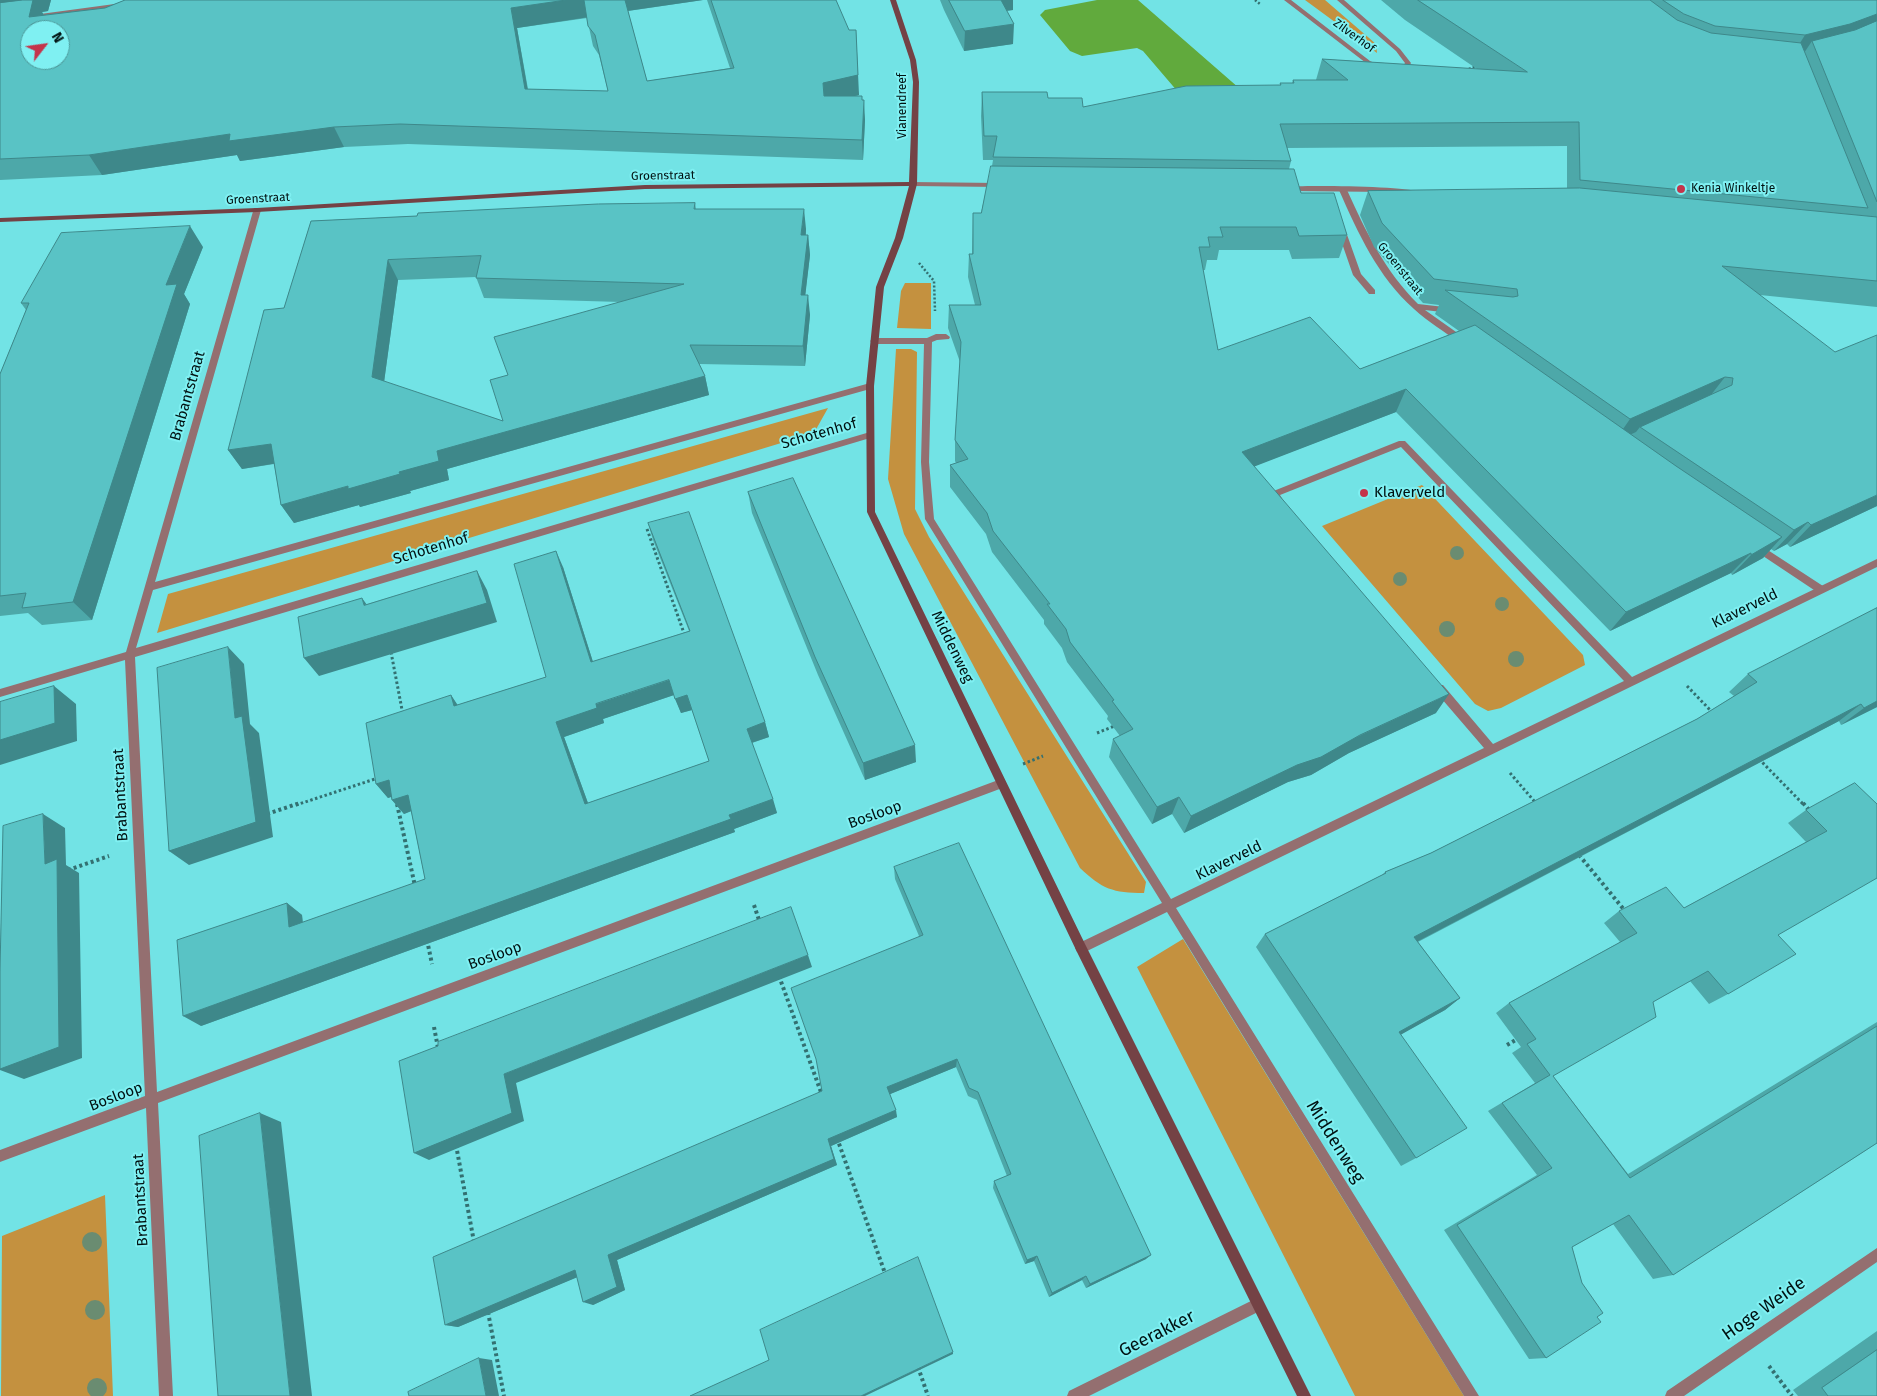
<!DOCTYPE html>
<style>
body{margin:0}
#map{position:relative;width:1877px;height:1396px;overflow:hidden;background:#72e3e5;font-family:"Fira Sans",sans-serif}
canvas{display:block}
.north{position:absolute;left:20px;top:20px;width:50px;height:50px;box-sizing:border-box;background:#7ff0f2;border:1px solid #4c9798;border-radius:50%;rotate:60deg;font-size:14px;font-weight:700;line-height:20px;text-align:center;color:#011}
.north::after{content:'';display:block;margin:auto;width:18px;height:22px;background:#c4344b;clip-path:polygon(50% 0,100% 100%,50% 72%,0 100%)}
</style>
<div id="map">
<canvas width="1877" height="1396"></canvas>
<div class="north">N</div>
</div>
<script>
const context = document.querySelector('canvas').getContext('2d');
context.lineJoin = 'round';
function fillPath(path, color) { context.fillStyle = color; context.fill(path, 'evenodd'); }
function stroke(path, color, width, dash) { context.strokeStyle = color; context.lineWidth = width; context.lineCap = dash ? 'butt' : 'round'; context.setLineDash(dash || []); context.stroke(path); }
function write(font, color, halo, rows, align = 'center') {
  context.font = font + ' "Fira Sans",sans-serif'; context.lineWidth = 4; context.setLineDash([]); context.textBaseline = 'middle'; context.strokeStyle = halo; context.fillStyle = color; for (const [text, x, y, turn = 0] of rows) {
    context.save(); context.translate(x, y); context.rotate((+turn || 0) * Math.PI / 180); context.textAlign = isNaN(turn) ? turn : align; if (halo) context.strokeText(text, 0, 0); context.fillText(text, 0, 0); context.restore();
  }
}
fillPath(new Path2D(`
 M1305,0H1325L1376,44L1377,53Z
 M905,283H931V329L897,328L901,291Z
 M896,349H911L917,352L915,509L929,537L1146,882L1144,893C1113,893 1102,889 1080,868L904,534L888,479Z
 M828,408L814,433L157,633L168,594Z
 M1422,485L1583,655L1585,665L1501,708L1488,711L1475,704L1322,526Z
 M1183,939L1464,1396H1355L1137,967Z
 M105,1195L113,1396H1L2,1236Z`), '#c4913f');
fillPath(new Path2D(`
 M1097,0H1138L1247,95L1190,106L1143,51L1137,48L1082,56L1070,51L1040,15L1045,10Z`), '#61aa3d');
stroke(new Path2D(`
 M1255,0L1260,4
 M1465,70L1478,66
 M919,263L934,281L935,311`), '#337071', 2.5, [2, 2]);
stroke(new Path2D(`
 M647,529L685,636
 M391,652L403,715
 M1687,686L1712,712
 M1097,733L1117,725
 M1759,759L1804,805
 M1023,764L1043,756
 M1510,773L1535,802
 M296,805L378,778`), '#337071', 3, [2.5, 2.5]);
stroke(new Path2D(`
 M1803,803L1811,812
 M397,804L415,886
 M267,814L300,803
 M1579,855L1626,912
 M68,870L109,856
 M754,905L760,923
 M427,940L432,964
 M779,976L822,1095
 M434,1027L438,1048
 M1507,1045L1519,1038
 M837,1138L886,1276
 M456,1145L474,1242
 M488,1312L504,1396
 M1769,1366L1792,1396
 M918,1367L928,1396`), '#337071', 4, [3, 3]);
fillPath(new Path2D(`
 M1340,188H1343L1347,190C1366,232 1385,271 1418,304L1453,308L1454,310L1450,313L1425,310L1466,339V343H1460C1445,332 1428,322 1414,309C1378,277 1358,233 1339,190Z
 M1338,227H1344L1345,229L1361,274L1375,290V294H1369L1353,275L1337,229Z
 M1757,543L1823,586L1825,589L1823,592H1817L1754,550L1752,547Z`), '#946f70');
fillPath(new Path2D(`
 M1284,0H1291L1370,61L1385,68L1382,70L1366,63Z
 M1337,0H1344L1400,49L1411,63L1406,71H1394V69L1402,68L1405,63L1396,51Z
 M122,3L125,5L124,6L33,19L30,17L33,15Z
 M910,182L999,183L1003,185L999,187L913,186L909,184Z
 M1285,187C1300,185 1409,186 1417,192L1413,194L1390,192L1288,191L1284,189Z
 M254,208H257L261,210L155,582L870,383L874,386L870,389L153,590L136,648L870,432L874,435L870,438L135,657L157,1092L1001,779L1005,781L1006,784L1005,787L158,1103L173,1396H159L146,1108L0,1162V1150L145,1096L125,660L0,697V689L126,652Z
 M936,334H946L950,337L949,339L937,340L932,342L929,462L934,519L1171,899L1484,748L1435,691L1434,688L1435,685H1443L1493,744L1624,681L1401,447L1280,495L1283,500L1282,502H1276L1270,494L1271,492L1399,441H1405L1632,677L1877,559V567L1176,908L1479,1396H1464L1167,912L1085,952L1081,953L1077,952L1075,948L1077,944L1162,903L925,519L921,462L924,344H874L870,341L874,338H927Z
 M1877,1248V1262L1684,1396H1665L1667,1391Z
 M1257,1298L1262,1300L1264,1305L1262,1310L1089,1396H1067L1069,1391Z`), '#946f70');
fillPath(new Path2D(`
 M890,0H896L916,60L919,82L917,184L903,238L884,287L874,386L875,512L1085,944L1311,1396H1297L1077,952L867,512L866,386L876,287L895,238L909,186L645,189L257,212L0,222V218L257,208L645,185L909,182L913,82L910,60Z`), '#744245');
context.fillStyle = '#6a8c71';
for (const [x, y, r] of [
 [1457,553,7],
 [1400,579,7],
 [1502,604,7],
 [1447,629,8],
 [1516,659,8],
 [92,1242,10],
 [95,1310,10],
 [97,1388,10]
]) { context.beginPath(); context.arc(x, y, r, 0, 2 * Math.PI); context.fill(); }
fillPath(new Path2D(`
 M0,0H51L48,11L42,12L44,15L105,8L125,0H703L628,11L647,81L730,68L707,0H836L859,95L856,96L862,100L865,120L863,160L408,144L344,147L240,161L237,155L102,175L0,180ZM587,18L593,46L599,55L608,91L528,89L517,28Z
 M940,0H1013V10L1006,11L1013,44L964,51L944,10Z
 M1381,0H1877V307L1760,295L1877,506L1790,547L1787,544L1774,551L1771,549L1763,558L1732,575L1731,573L1610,631L1396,412L1254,466L1436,713L1349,753L1311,775L1288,782L1184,833L1172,814L1152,824L1109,757L1113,739L1120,736L1107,719L1108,716L1067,662L1062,648L1044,624V620L992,552L986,534L950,487V465L956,463L955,461V440L960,362L948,328L949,305H975L968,277L969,254H972L973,213H981L992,166L993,160H983L981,116L982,92L1048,98L1083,107L1280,85V83H1292L1293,80H1316L1322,59L1477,69L1405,20ZM1567,146V188L1368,191L1360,215L1374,247L1423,303L1439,305L1435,314L1459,331L1360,369L1218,350L1203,270H1205L1207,260H1217L1219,250H1289L1292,259L1339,258L1347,235L1301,193L1289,169L1291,161L1287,148Z
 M695,203L696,209L806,229V235H808L810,255L805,295L810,315L805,366L699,364L705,376L709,395L447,469L449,480L410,491L411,493L360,507L359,505L294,523L281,505L274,464L242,469L228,450L284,308L311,221ZM476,277L484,298L621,302L508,375L503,421L384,382L398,280Z
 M203,247L184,294L190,304L92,620L42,625L28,613L0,616V374L26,310L21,303Z
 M748,492L916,762L865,780L818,675L752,513Z
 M648,523L765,722L769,737L752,743L777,813L734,829L735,832L201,1026L287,903L302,915L303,923L425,879L411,811L404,814L392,800L391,797L388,798L376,784L451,695L457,705L546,677L563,567L593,662L689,631L653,540ZM674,695L681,713L692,710L709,761L588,803L564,737L604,723L603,719Z
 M1877,608V707L1841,725L1839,721L1418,942L1460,998L1445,1010L1401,1034L1416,1158L1401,1166L1256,947L1265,934L1382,875L1385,872L1431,853L1697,719L1734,696L1729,692L1748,674Z
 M1855,783L1778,935L1728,994L1709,1004L1690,981L1653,1002L1553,1076L1628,1174L1877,1022V1143L1673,1275L1653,1279L1613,1224L1572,1247L1582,1283L1597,1317L1546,1358L1529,1359L1444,1230L1537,1175L1488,1111L1535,1083L1512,1053L1521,1047L1496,1013L1509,1003L1620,942L1604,923L1619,911L1684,908L1806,842L1788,823L1806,810Z
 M894,867L1146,1259L1086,1288L1082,1280L1049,1297L1034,1261L1025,1264L993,1188L994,1181L1007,1176L977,1100L968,1096L956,1067L890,1094L897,1117L831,1146L837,1165L617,1260L625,1290L593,1305L577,1277L458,1327L445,1325L822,1091L919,936L895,879Z
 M1877,1331V1396H1798L1793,1390Z`), '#4da8a9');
fillPath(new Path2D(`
 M0,0H51L48,11L42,12L46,19H0Z
 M566,0H584L589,17L517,28L531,109L525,89L511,8Z
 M624,0H703L627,11Z
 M996,0H1013V10L996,12Z
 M1877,14V32L1812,41L1802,56L1790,59L1805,35Z
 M1014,24L1013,44L964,51L965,31Z
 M856,30L859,95L825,103L823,83Z
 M864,100L865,120L863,160L862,140Z
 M334,127L344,147L240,161L237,155L102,175L89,155L230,134Z
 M804,209L806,229L804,255L801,235Z
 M190,226L203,247L184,294L190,304L92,620L73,602L166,285Z
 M808,235L810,255L803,315L801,295Z
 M388,260L398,280L382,397L372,377Z
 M808,295L810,315L805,366L803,346Z
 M705,376L709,395L447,469L449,480L410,491L411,493L360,507L359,505L294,523L281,505L399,472L437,451Z
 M1725,377L1707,400L1640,427L1636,432L1614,442L1630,419Z
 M1406,389L1396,412L1235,474L1242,452Z
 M271,444L284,462L242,469L228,450Z
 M1877,495V506L1790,547L1811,525Z
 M1808,522L1787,544L1774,551L1794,530Z
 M1782,537L1763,558L1732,575L1751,555Z
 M556,551L563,567L598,678L591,662Z
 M1751,553L1731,573L1610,631L1626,612Z
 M477,571L487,590L497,622L319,676L304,658Z
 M362,598L375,616L364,605Z
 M228,647L244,664L250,724L259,733L273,837L189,865L169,851L235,718Z
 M669,680L674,695L603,719L604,723L564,737L593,817L585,804L556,722L596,704Z
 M54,686L76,704L77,741L0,765V740Z
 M1449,694L1436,713L1349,753L1311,775L1288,782L1184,833L1191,816L1297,765Z
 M451,695L461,710L454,706Z
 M687,695L692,710L681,713L675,699Z
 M1877,701V707L1841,725L1864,708Z
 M1861,704L1839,721L1401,950L1414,937Z
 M765,722L769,737L751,743L747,729Z
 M915,745L916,762L865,780L863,763Z
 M389,780L400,794L388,798L376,784Z
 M408,795L419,808L404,814L392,800Z
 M1179,797L1172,814L1152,824L1157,807Z
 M773,799L777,813L734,829L735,832L201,1026L183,1016Z
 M43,814L65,828L66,865L79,873L82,1058L24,1079L0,1070V1069L45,864Z
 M287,903L302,915L304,939L289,927Z
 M808,955L812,967L516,1083L524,1121L429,1160L414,1153L504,1074Z
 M1460,998L1445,1010L1386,1043L1399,1032Z
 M957,1059L956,1067L888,1095L887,1087Z
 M896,1110L897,1117L831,1146L837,1165L617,1260L625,1290L593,1305L583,1302L608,1255L828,1139Z
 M260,1113L281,1122L312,1396H290Z
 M1151,1255L1146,1259L1086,1288L1090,1284Z
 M1037,1256L1034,1261L1025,1264L1027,1260Z
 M575,1270L585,1274L458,1327L445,1325Z
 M1086,1276L1082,1280L1049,1297L1052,1293Z
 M953,1352V1354L865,1396H861Z
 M479,1358L492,1360L499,1396H486Z`), '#3e888a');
const building = new Path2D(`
 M23,0H33L29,17L105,8L125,0H566L511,8L525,89L608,91L595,35L588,26L584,0H625L647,81L734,68L711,0H836L849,30H856L858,75L823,83L824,96H862V100H864L862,140L400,124L334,127L229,141L230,134L89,155L0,159V3ZM30,30H60V60H30Z
 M949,0H1001L1014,24L965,31Z
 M1418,0H1650L1677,20L1711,33L1801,43L1868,208L1580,180L1579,122L1280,124L1291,161L993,157L997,136H984L982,92H1047L1048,98H1082L1083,107L1186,86L1281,85L1280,83H1294L1293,80H1348L1322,59L1527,72Z
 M1663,0H1877V14L1850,24L1805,35L1715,26L1684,14Z
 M1877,21V202L1812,41L1855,30Z
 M991,166L1294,169L1301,193H1334L1347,235L1299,236L1296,227H1220L1223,237H1208L1210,247H1199L1218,350L1310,317L1360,369L1475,325L1676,466L1782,537L1751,555V553L1626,612L1406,389L1242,452L1449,694L1360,735L1321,757L1297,765L1191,816L1179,797L1157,807L1113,739L1133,729L1112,701L1114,700L1070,642L1066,629L1047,604H1050L993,531L987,513L950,465L968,459L955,440L961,342L949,305H981L969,254H973V213H981Z
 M1580,188L1877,217V281L1722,266L1835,352L1877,335V495L1811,525L1808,522L1794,530L1640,427L1732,385L1733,378L1725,377L1630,419L1445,290L1513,297L1518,296L1517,289L1434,279L1382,223L1368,191Z
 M695,203L694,209H804L801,235H808L801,295H808L803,346L690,345L705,376L437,451L439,461L399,472L400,474L348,489V486L281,505L271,444L228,450L264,310L284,308L311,221L417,216L418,213L598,204ZM481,256L476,278L684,284L494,337L508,375L490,380L503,421L372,377L388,260Z
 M190,226L166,285L177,284L73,602L22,608L26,593L0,596V374L29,303H21L61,233Z
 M793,478L915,745L863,763L815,657L748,492Z
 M689,512L765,722L747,729L773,799L729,815L731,819L183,1016L177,940L287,903L289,927L425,879L408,795L392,800L389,780L376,784L366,723L451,695L454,706L546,677L514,564L556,551L591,662L690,631L648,523ZM669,680L675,699L687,695L709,761L585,804L556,722L597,708L596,704Z
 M477,571L487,603L304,658L298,617L362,598L364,605Z
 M1877,608V701L1864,708L1861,704L1414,937L1460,998L1399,1032L1467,1128L1416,1158L1265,934L1386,873L1385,872L1431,853L1697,719L1757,682L1748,674Z
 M228,647L235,718L242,716L256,822L169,851L157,668Z
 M54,686L55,723L0,740V702Z
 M1855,783L1877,804V878L1778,935L1796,954L1728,994L1708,971L1653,1002L1656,1017L1553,1076L1630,1178L1877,1026V1143L1673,1275L1629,1215L1572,1247L1582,1283L1603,1313L1597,1317L1601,1322L1546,1358L1457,1225L1552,1168L1502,1103L1550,1075L1527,1044L1536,1039L1509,1003L1637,933L1619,911L1666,887L1684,908L1827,831L1806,810Z
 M43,814L45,864L57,859L59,1047L0,1069V971L3,826Z
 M959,843L1151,1255L1090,1284L1086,1276L1052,1293L1037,1256L1027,1260L994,1181L1011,1174L978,1092L969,1088L957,1059L887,1087L896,1110L828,1139L834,1159L608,1255L617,1287L583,1302L575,1270L445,1325L433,1257L822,1091L816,1059L791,988L923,935L894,867Z
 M791,907L808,955L504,1074L512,1113L414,1153L399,1061L438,1046V1042Z
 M260,1113L290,1396H218L199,1136Z
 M918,1257L953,1352L861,1396H690L769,1360L760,1330Z
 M1877,1350V1396H1828L1822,1388Z
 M479,1358L486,1396H409L408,1392Z`);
fillPath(building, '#59c3c5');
stroke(building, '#3e888a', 1);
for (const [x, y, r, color] of [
 [1681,189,5,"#c4344b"],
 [1364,493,5,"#c4344b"]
]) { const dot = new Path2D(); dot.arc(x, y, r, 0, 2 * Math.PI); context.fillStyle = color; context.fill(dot); stroke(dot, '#7ff0f2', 2); }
write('12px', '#011', '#7ff0f2', [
 ["Zilverhof",1354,36,36],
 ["Vianendreef",903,106,-90],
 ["Groenstraat",663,176,-1],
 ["Groenstraat",258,199,-3],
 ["Groenstraat",1400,269,51]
]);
write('12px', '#011', '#7ff0f2', [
 ["Kenia Winkeltje",1691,189]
], 'left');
write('15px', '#011', '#7ff0f2', [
 ["Brabantstraat",188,396,-74],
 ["Schotenhof",819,434,-16],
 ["Schotenhof",431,549,-17],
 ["Klaverveld",1745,609,-26],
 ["Middenweg",952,647,64],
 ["Brabantstraat",121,795,-93],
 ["Bosloop",875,815,-20],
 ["Klaverveld",1229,861,-26],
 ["Bosloop",495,956,-20],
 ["Bosloop",116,1097,-21],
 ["Brabantstraat",141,1200,-93]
]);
write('15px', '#011', '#7ff0f2', [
 ["Klaverveld",1374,493]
], 'left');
write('18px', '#011', '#7ff0f2', [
 ["Middenweg",1335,1142,58],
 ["Hoge Weide",1764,1309,-35],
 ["Geerakker",1157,1334,-27]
]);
</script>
